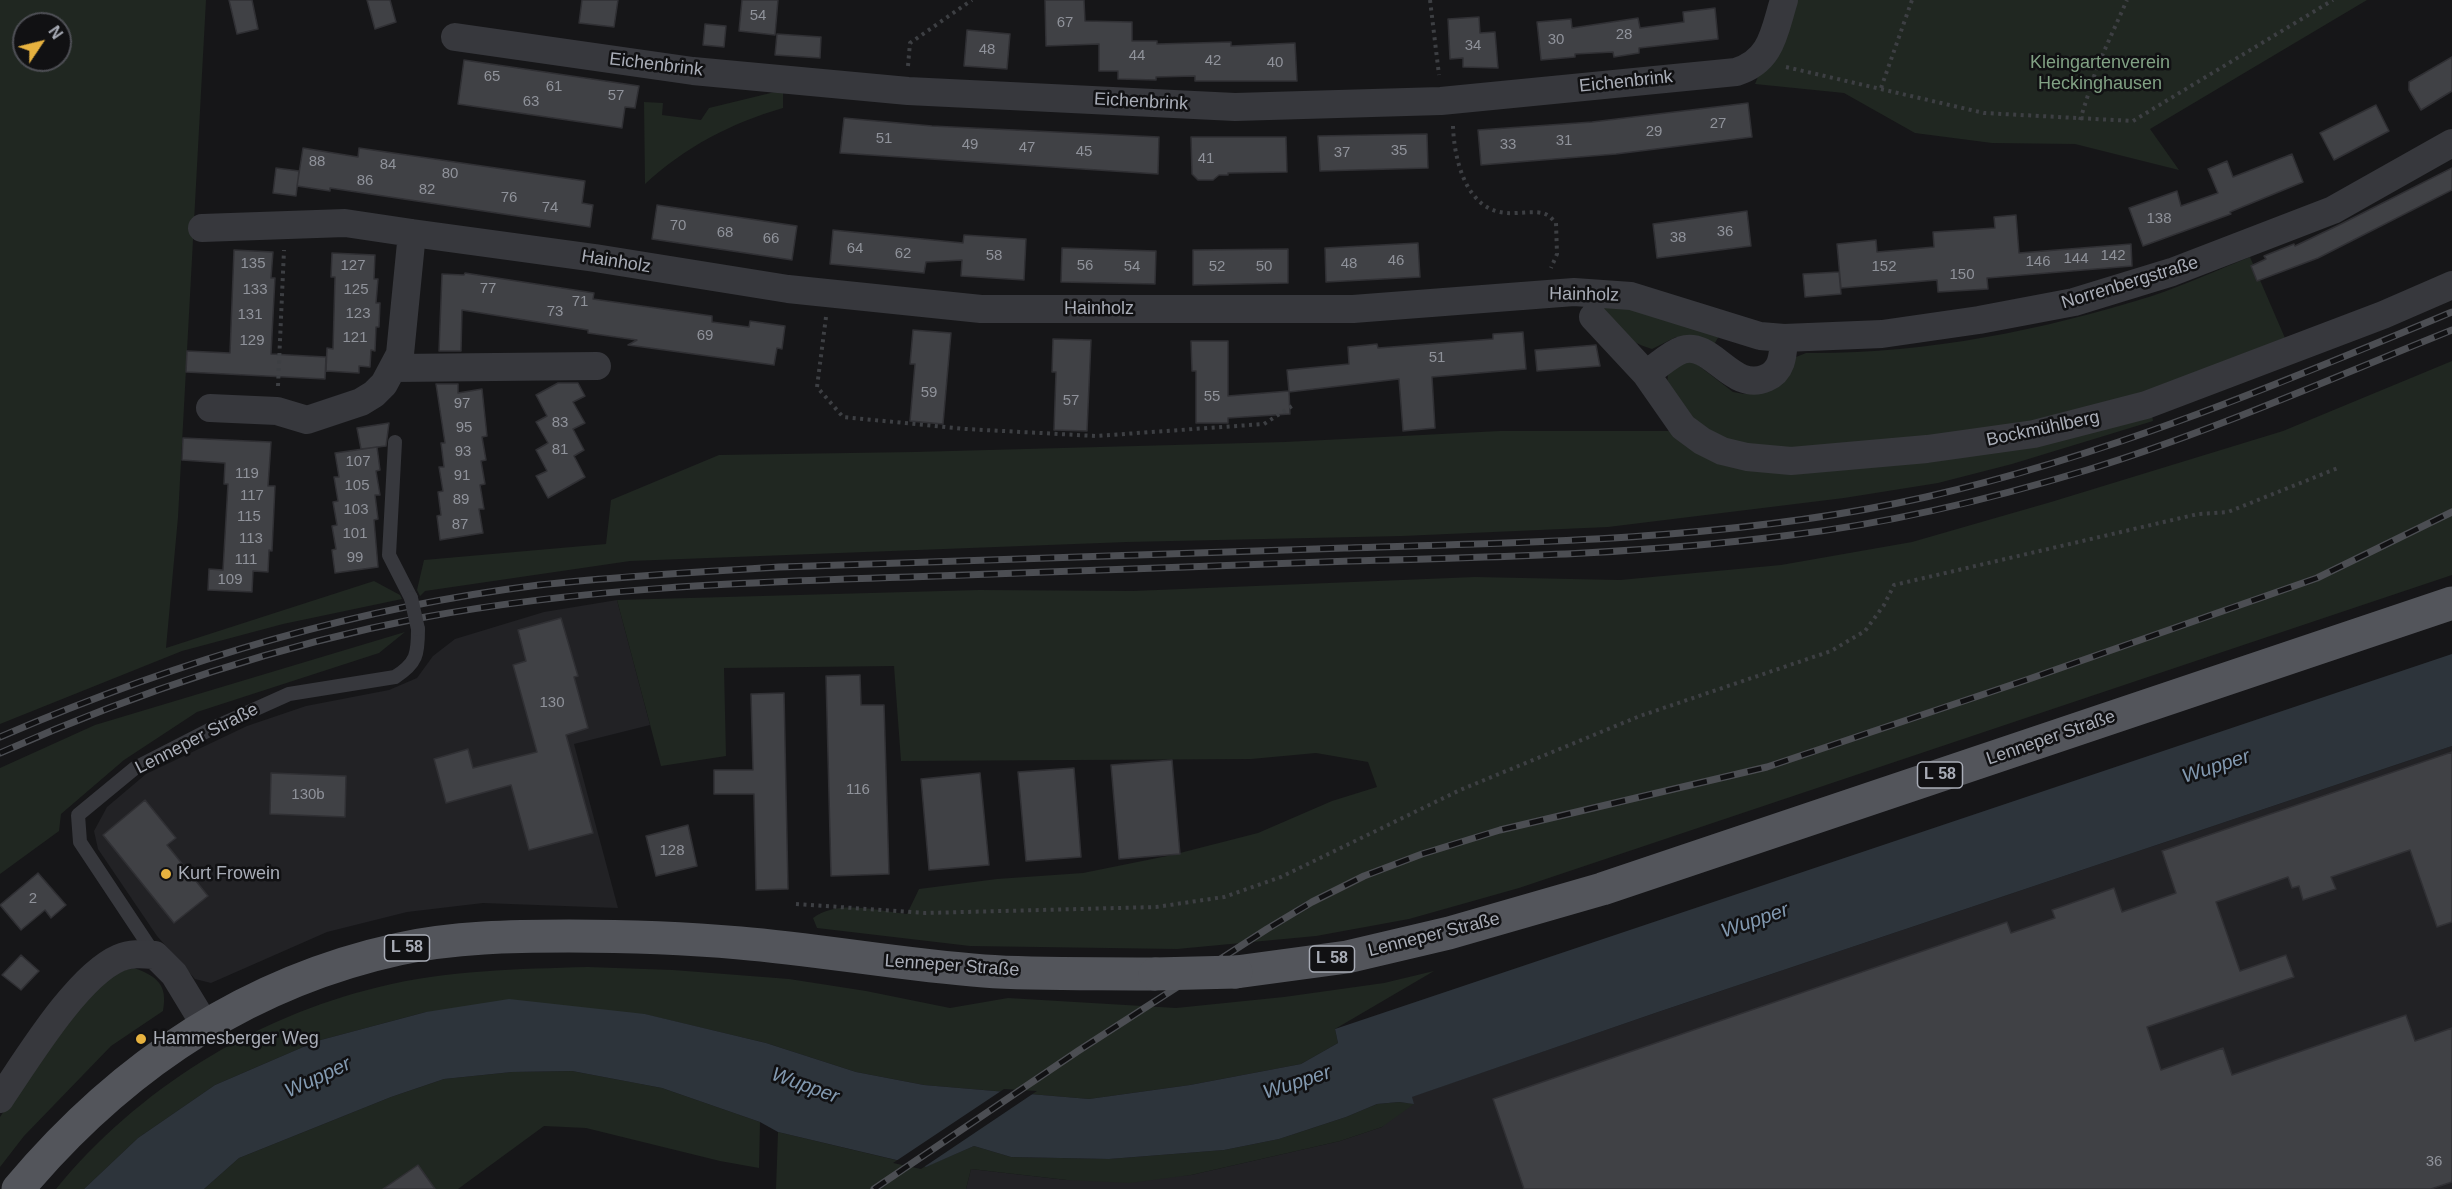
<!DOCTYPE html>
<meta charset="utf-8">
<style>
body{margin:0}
#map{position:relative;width:2452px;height:1189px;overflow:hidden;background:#161618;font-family:Helvetica,sans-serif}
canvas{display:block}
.north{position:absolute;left:12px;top:12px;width:60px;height:60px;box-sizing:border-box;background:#111113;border:2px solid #4e4f55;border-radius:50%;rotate:55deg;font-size:16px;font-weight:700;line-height:24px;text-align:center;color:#a9adb7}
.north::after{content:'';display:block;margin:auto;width:21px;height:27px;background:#e7b23f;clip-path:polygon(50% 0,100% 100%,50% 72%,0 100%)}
</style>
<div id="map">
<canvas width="2452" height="1189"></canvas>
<div class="north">N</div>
</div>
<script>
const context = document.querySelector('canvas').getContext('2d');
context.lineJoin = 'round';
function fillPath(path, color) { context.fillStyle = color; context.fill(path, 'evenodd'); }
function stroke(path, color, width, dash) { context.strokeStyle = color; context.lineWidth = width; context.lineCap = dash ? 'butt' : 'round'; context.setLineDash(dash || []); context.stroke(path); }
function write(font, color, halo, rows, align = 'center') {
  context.font = font + ' Helvetica,sans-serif'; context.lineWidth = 5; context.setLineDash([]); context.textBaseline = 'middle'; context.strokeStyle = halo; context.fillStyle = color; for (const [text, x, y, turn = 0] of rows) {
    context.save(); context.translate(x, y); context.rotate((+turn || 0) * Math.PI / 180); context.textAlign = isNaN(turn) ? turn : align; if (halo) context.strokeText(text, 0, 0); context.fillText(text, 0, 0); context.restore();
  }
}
fillPath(new Path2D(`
 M617,600L650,725L574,744L618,908L483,903L407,912L327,932L211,983L195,979L157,936L98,849L94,831L107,807L146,774L247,726L306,706L389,690L417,678L433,656L455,639L544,612Z
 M2452,746V1189H966L971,1169L1067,1180L1191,1175L1340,1141L1382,1127L1411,1097L1658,1012Z`), '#222225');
fillPath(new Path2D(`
 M0,0H206L178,517L166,648L374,581L400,595L402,599L283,624L182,651L0,724ZM24,24H60V60H24Z
 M1790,0H2367L2150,129L2179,170L2075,144L1992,143L1915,133L1844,93L1755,84Z
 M783,90V108C731,123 685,147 645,184L644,102L663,103L662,115L701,120L709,108Z
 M2250,257L2288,345L2200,378L2036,422L1862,448H1742L1695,427L1667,383L1669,368L1677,361L1694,362L1733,392L1744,394L1761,393L1796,357L1806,353C1924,354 2040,331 2152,296C2185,285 2217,270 2250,257Z
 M1589,302L1619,304L1719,336L1712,348L1676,337L1652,349C1624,341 1608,322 1589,302Z
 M2452,361V575L1519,888L1409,919L1316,936L1177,949L970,946L817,928L813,918C838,899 878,911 907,914L919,889L997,879L1083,873L1172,855L1258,833L1332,801L1377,787L1368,762L1316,753L1251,759L901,761L894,666L724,668L726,756L661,766L617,600L979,590L1133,591L1475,577L1620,580L1781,565L1912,542L2051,502L2283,431Z
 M2152,415L2153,421L2012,464L1938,483L1844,498L1608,527L1402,536L1127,542L630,561L425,591L420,596L417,590L424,560L606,544L611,500L719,455L914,452L1285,442L1500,431H1676L1718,459Z
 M405,632L379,653L197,712L124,760L61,814L59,831L0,874V768L95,725Z
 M588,967L673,970L789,979L866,991L950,1008L1008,998L1176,1008L1284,997L1384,983L1434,971L1335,1029L1338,1043L1301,1064L1190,1085L1089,1099L924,1085L856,1072L766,1043L644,1014L426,1012L317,1041L215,1085L138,1138L84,1189H56C138,1089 254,1017 379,987C447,970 518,969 588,967Z
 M134,968C157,976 168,985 163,1011L111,1046L24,1136L0,1167V1117L60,1026L113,973Z
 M572,1071L662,1088L760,1122L759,1168L720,1161L586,1128L544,1126L458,1189H204L239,1158L391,1097L444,1079L512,1072Z
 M1399,1102L1414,1104L1382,1127L1340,1141L1191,1175L1130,1183L1067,1180L971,1169L966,1189H776L778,1132L925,1167L974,1146L1011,1157L1109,1159L1224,1150L1279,1139L1346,1117L1377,1104Z`), '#202721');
fillPath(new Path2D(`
 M2452,654V746L1658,1012L1412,1097L1414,1104L1399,1102L1377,1104L1346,1117L1279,1139L1224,1150L1109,1159L1011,1157L974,1146L926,1167L778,1132L760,1122L662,1088L572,1071L512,1072L444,1079L391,1097L239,1158L204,1189H84L138,1138L215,1085L317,1041L426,1012L509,999L645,1014L766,1043L856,1072L924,1085L1089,1099L1190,1085L1301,1064L1338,1043L1335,1029Z`), '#2d343b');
fillPath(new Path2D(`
 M1004,1089L1037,1091L921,1169L893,1163Z`), '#161618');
const building = new Path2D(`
 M229,0H252L258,29L237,34Z
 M367,0H390L396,22L375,29Z
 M582,0H618L614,27L579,23Z
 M742,0H778L775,35L739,31Z
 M1045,0H1084L1085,21L1132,22V41H1157V44L1231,42V46L1295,43L1297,81H1195V76L1156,77V80L1118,79V71H1099V44L1046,46Z
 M1715,8L1718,39L1639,48V53L1614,57L1613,52L1575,54V57L1541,60L1537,22L1571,19L1572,28L1638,18L1640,28L1684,22L1683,12Z
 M1479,17L1480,33L1495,32L1498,68L1463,67V58L1450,59L1448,19Z
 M705,24L726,26L724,47L703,45Z
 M967,30L1010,34L1007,69L964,66Z
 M777,34L821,37L820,58L775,55Z
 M2452,57V91L2421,110L2409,90V82Z
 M464,60L639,86L635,108L625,107L622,128L458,104Z
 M1748,103L1752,137L1616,154L1481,165L1478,130L1592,122Z
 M2376,105L2389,131L2334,160L2320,133Z
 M844,118L932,126L1159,137L1158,174L840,153Z
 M1427,134L1428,168L1320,171L1318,136Z
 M1191,137H1286L1287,172L1228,173V175H1219L1213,180H1198L1192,174Z
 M303,148L358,157L359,148L585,181L582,203L593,205L590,227L330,188V191L297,186Z
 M2292,154L2303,182L2230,212L2231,214L2143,246L2129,208L2177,191L2181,206L2218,193L2208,169L2227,161L2233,177Z
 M276,168L299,171L296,196L273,193Z
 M2452,168V190L2318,258L2257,281L2251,266L2266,259L2264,256L2294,244L2295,246L2341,224Z
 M657,205L797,226L792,260L652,239Z
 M1747,211L1751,246L1657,258L1653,224Z
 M2016,215L2019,253L2131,244L2132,266L1987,278L1988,289L1938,292L1937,280L1841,288L1837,244L1876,240L1877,252L1934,247L1933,232L1995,228L1994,217Z
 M833,230L963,243L964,235L1026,239L1024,280L961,276L962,260L926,262L924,273L830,264Z
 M1418,243L1420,277L1326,282L1325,248Z
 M1062,248L1156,251L1155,284L1061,282Z
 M1288,249V283L1193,285V250Z
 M234,250L273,252L271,278H275L271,354L326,357L325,379L186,372L187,351L230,353Z
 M332,253L375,255L374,279H378L376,303H380L379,327H376L375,351L371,350L370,367L359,366V373L326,371L327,348L333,349L335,277H331Z
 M1839,272L1841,294L1805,297L1803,274Z
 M465,273L594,293L593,299L712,316V322L749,327L750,321L785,326L782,349L777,348L774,365L628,345L637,340L588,333V330L462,310L461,351H439L442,274L464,275Z
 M913,330L951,333L943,424L910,421L915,364H910Z
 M1523,332L1526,369L1432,377L1435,428L1403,431L1399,379L1289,392L1287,370L1349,364L1348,347L1377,344L1378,348L1493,339V334Z
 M1053,339L1091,340L1087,431L1054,430L1056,372H1052Z
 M1191,341H1228V396L1289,391L1290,414L1228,418V423H1196V371H1192Z
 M1596,345L1600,366L1537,371L1535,350Z
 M558,383H578L585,396L573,402L585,423L573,429L584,450L574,456L585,477L548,498L536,476L547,471L536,450L548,443L536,422L547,416L536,395Z
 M436,384H458V393L482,389L487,436L482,437L486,460L481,461L485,484L480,485L484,509H479L483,533L440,540L437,516L441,515L438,492L443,491L439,467H444L441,443H445Z
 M389,423L386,446L361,449L357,428Z
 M183,438L271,442L268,486H275L272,551L269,550L268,572L253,571L252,592L208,590L209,569L223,570L228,484H224L225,463L182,460Z
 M377,447L380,470L376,471L380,495H375L378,519L374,520L378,567L335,573L332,550L336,549L332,526L337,525L333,502L338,501L334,477H339L335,453Z
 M561,618L578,676L574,677L588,728L566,735L593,833L529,850L511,785L446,803L434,759L468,749L473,768L537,752L513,665L526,661L518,630Z
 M860,675L861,705H884L889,874L831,876L826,676Z
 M784,693L788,889L756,890L754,794H714V770H753L751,694Z
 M2452,752V922L2437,927L2410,850L2331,877L2336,889L2303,900L2299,886L2292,888L2288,877L2216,902L2240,971L2286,955L2294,977L2147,1027L2161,1070L2223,1048L2232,1075L2406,1015L2415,1041L2452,1028V1182L2431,1189H1524L1493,1099L2007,922L2011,933L2055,918L2052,910L2114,888L2122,912L2176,893L2162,851Z
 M1172,760L1180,854L1119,859L1111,765Z
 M1074,768L1081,857L1026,861L1018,772Z
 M271,773L346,776L345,817L270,814Z
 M980,773L989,865L929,870L921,779Z
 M145,800L176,838L167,845L208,896L174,923L103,835Z
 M688,825L697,866L656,876L646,836Z
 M38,873L66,905L51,918L45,910L21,930L0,905Z
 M21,955L39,971L21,990L2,975Z
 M418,1165L435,1189H383Z`);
fillPath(building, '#404145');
stroke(building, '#303034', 1.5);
stroke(new Path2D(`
 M1430,0L1439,75
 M908,66L910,43L972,0
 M1786,67L1984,113L2133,121L2333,0
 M1881,88L1912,0
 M2080,120L2097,67L2127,0
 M1453,126C1454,159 1466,211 1507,213C1518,214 1535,210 1545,214C1549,215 1553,220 1556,223L1557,254L1551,268
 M826,317L817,387L843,417L966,429L1096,436L1264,424L1292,406
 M278,386L284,250
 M796,904L925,913L1156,907L1224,897L1281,877L1460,790L1640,716L1831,651L1865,631L1884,605L1894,585L2198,514L2228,512L2338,468`), '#3d3f43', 4, [3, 4.5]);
stroke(new Path2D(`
 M395,442L389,555L411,598
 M155,955L80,842L78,815L135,768L211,729L289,694L395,677C417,663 418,654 418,629`), '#37383d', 14);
stroke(new Path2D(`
 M455,37L693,71L908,91L1235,107L1441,101L1736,72C1772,61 1774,32 1784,0
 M202,228L345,223L412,233
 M1593,317L1646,374L1683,427L1702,441L1722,451L1747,457L1791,461L1927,449L2034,434L2146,405L2383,315L2452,285
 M395,368L597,366
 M1646,374C1657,367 1670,354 1682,350C1712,340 1732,393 1766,378C1783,371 1783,354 1784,338
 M210,408L277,411L307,420L361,402L374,394L384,384L400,354L412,233L595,258L788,289L981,309H1353L1574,292L1631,296L1760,336L1784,338L1882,334L1979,320L2074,302L2172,272L2333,210L2452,143
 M0,1099C26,1061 77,976 119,958C131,953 142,954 155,955L174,974L205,1025`), '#37383d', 28);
stroke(new Path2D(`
 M1236,972L1347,957L1449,933L1602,889L2452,603
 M18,1189C118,1070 244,983 399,949C454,937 513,936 569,936C626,936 684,938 740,943C822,950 902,965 984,971C1040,975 1098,973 1155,974`), '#53555b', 33);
const rail = new Path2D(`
 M0,737C172,663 353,608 539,585C619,576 699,572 779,567C968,561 1157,554 1345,548C1540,542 1736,540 1926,497C2110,455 2279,384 2452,312
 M0,753C135,693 275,646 420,618C581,588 746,582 909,577C1057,572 1204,566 1351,561C1498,557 1645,554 1791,535C1891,523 1991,499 2087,470C2211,432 2332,378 2452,330
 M874,1189L1078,1051L1267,929L1312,902L1364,876L1422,854L1500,830L1767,767L2029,679L2317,578L2452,512`);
stroke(rail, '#4c4e53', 7);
stroke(rail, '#111113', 4.5, [14]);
stroke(new Path2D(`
 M411,598L418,629`), '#37383d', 14);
stroke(new Path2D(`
 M1155,974L1236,972`), '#53555b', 33);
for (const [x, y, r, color] of [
 [166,874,6,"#e7b23f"],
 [141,1039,6,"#e7b23f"]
]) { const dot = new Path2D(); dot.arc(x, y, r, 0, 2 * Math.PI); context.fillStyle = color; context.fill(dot); stroke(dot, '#111113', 2); }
write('15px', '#8f929a', null, [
 ["54",758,16],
 ["67",1065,23],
 ["28",1624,35],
 ["30",1556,40],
 ["34",1473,46],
 ["48",987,50],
 ["44",1137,56],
 ["42",1213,61],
 ["40",1275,63],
 ["65",492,77],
 ["61",554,87],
 ["57",616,96],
 ["63",531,102],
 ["27",1718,124],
 ["29",1654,132],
 ["51",884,139],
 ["31",1564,141],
 ["49",970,145],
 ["33",1508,145],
 ["47",1027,148],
 ["35",1399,151],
 ["45",1084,152],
 ["37",1342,153],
 ["41",1206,159],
 ["88",317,162],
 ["84",388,165],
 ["80",450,174],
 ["86",365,181],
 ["82",427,190],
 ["76",509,198],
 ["74",550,208],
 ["138",2159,219],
 ["70",678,226],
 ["36",1725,232],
 ["68",725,233],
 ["38",1678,238],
 ["66",771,239],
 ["64",855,249],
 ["62",903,254],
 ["58",994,256],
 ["142",2113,256],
 ["144",2076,259],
 ["46",1396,261],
 ["146",2038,262],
 ["135",253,264],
 ["48",1349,264],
 ["127",353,266],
 ["56",1085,266],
 ["54",1132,267],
 ["52",1217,267],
 ["50",1264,267],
 ["152",1884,267],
 ["150",1962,275],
 ["77",488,289],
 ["133",255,290],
 ["125",356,290],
 ["71",580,302],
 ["73",555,312],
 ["123",358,314],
 ["131",250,315],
 ["69",705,336],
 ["121",355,338],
 ["129",252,341],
 ["51",1437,358],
 ["59",929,393],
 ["55",1212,397],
 ["57",1071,401],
 ["97",462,404],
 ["83",560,423],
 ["95",464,428],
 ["81",560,450],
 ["93",463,452],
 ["107",358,462],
 ["119",247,474],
 ["91",462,476],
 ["105",357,486],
 ["117",252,496],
 ["89",461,500],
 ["103",356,510],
 ["115",249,517],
 ["87",460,525],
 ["101",355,534],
 ["113",251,539],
 ["99",355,558],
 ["111",246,560],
 ["109",230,580],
 ["130",552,703],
 ["116",858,790],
 ["130b",308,795],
 ["128",672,851],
 ["2",33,899],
 ["36",2434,1162]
]);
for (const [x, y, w] of [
 [1940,775,45],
 [407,948,45],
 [1332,959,45]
]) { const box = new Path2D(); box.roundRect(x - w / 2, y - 13, w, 26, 4.5); context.fillStyle = '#111113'; context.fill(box); stroke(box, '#a9adb7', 1.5); }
write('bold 16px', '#a9adb7', null, [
 ["L 58",1940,775],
 ["L 58",407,948],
 ["L 58",1332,959]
]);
write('18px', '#81a184', '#111113', [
 ["Kleingartenverein",2100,63],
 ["Heckinghausen",2100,84]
]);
write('18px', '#a9adb7', '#111113', [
 ["Eichenbrink",656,65,7],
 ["Eichenbrink",1626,82,-6],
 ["Eichenbrink",1141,102,3],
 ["Hainholz",616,262,9],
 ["Norrenbergstraße",2130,283,-17],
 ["Hainholz",1584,295,1],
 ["Hainholz",1099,309],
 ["Bockmühlberg",2043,429,-12],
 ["Lenneper Straße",2051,738,-19],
 ["Lenneper Straße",197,739,-27],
 ["Lenneper Straße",1434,935,-14],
 ["Lenneper Straße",952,966,4]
]);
write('18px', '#a9adb7', '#111113', [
 ["Kurt Frowein",178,874],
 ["Hammesberger Weg",153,1039]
], 'left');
write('italic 20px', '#8299b0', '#111113', [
 ["Wupper",2216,767,-18],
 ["Wupper",1755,921,-19],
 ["Wupper",318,1078,-25],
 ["Wupper",1297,1083,-18],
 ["Wupper",805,1086,20]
]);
</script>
